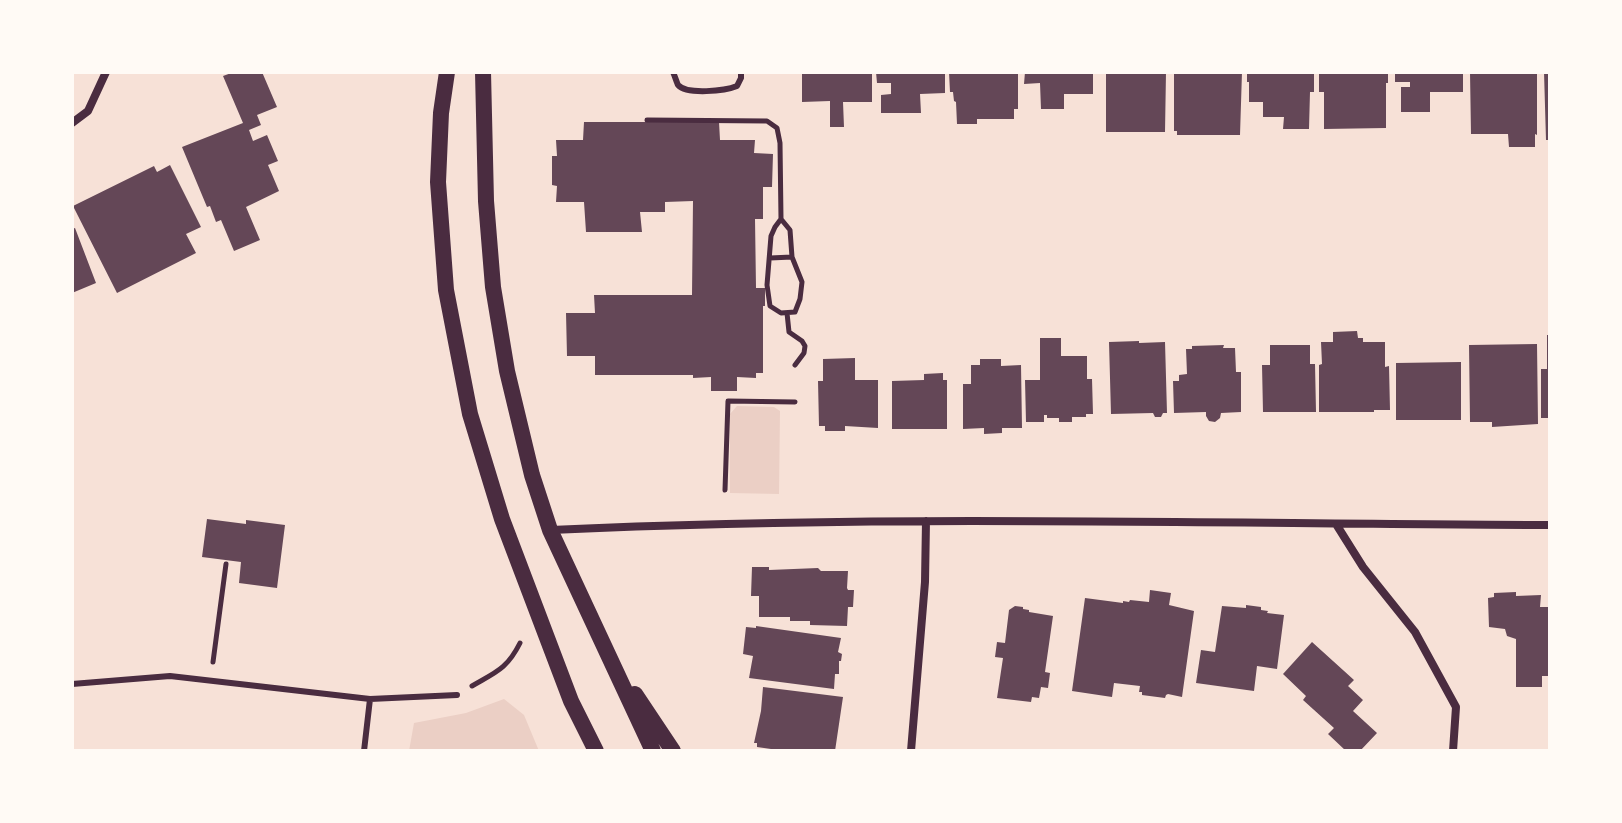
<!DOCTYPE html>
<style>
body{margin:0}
#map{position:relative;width:1622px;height:823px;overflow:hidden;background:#f7e1d7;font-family:Karla,sans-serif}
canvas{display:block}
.frame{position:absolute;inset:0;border:74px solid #fffaf5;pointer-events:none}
</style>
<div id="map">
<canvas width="1622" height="823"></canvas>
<div class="frame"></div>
</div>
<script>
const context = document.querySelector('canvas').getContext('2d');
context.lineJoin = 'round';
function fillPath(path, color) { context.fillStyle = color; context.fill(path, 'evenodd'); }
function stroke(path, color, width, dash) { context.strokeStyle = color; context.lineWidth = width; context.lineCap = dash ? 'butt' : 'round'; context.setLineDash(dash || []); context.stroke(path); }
fillPath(new Path2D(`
 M737,406L774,407L780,411L779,494L730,493V414Z
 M504,699L524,715L539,751H409L414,723L466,713Z`), '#ebcfc5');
fillPath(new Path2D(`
 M234,72H262L277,107L257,115L261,125L249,130L253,141L267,135L278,161L268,165L279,191L246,207L260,240L234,251L221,220L216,222L210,206L207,207L182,147L243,123L223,76Z
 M802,72H872V102H843L844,127H830V101L802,102Z
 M876,72H945V93L920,94L921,113H881V95L891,94V83H877Z
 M949,72H1018V109H1014V119H977V124H957L956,102L954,101L953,92H950Z
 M1025,72H1093V94H1064V109H1041L1040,83L1024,84Z
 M1106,72H1166L1165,132H1106Z
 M1174,72H1242L1240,135H1177V131H1174Z
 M1247,72H1314V92H1310L1309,129H1283L1284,117H1263V102H1249V82H1247Z
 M1319,72H1388V83H1386V128L1324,129V92H1319Z
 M1395,72H1463V92H1430V112H1401V87H1410V82H1395Z
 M1470,72H1537V135L1535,134V147H1509L1508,134H1471Z
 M1544,72H1550V140H1546Z
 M584,122H719L720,140H755L754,153L773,154L772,187H763V219H755L756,288H765V306H763V373H756V378L737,377V391H711V377L693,378V375H595V356H567L566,313H595L594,295H692L693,201L665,202V212H640L642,232H586L584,202H556L557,186L552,185V156H557L556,140H583Z
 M170,165L201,227L186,234L196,253L117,293L73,206L154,166L157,172Z
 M75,228L96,283L72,293V229Z
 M1357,331L1358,338H1363V342H1385V367L1389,366L1390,410H1374V412H1319V365L1322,364L1321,342H1333V332Z
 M1547,335H1550V418H1541V369H1547Z
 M1040,338H1061V356H1087V379H1092L1093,414H1086V417H1072V422H1059V418H1047V415H1044V422H1026L1025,380H1040Z
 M1139,341V343L1165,342L1167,413H1163L1161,417H1155L1153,413L1111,414L1109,342Z
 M1537,344L1538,424L1492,427V422H1470L1469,345Z
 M1224,345L1223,348H1235L1236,372H1241V412L1221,413L1220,418L1215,422L1209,421L1206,416V412L1174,413L1173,381H1179V375L1187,374L1186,349H1192V346Z
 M1270,345H1310V364H1315L1316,412H1263L1262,365H1270Z
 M855,358V380H878V428L845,426V431H825V426H819L818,381H823V359Z
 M980,359H1001V366L1021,365L1022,428H1002V433L984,434V428L963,429V384H971V365H980Z
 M1461,362V420H1396V363Z
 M943,373V380H947V429H892V381L924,380V374Z
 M207,519L246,524V520L285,525L277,588L239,583L241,562L202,557Z
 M752,567H769V570L818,568L821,571H848L847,588L848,590H854L853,607H848L847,626L810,625V621H790V617H759V596H751Z
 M1150,590L1171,593L1169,605L1194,611L1182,697L1168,694L1166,695L1165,698L1142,695V692H1139L1140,686L1114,683L1112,697L1072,691L1085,598L1123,603V601L1129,602L1130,600L1149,602Z
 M1516,592V596L1541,595L1540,607H1550V676H1542V687H1516V639L1507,636L1505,629L1489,627L1488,598L1494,597V593Z
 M1246,605L1261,607V610L1268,611L1267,613L1284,615L1277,669L1257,666L1254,691L1196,683L1201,650L1215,652L1222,606L1246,608Z
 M1015,606L1023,607V609L1029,610V612L1053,616L1045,672L1050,673L1048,688L1041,687L1039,698L1032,697L1031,702L997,698L1003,658L995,657L997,642L1005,643L1009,610Z
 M756,626L841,638L838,652L842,654L841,661H839V674H835L834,689L749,678L753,656L743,654L746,627L756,628Z
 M1312,642L1354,680L1348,686L1363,700L1353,711L1377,733L1360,751H1346L1328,734L1334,728L1303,700L1306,696L1283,674Z
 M763,687L843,697L835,751H785L757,747V743H754L761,711Z`), '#644757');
stroke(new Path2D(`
 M647,120L767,121L777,128L780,143L781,219L775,227L771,236L767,285L770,306L781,313L795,312L800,299L802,282L792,257L790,230L781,219
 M770,258L792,257
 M787,313L789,332L802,341L805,346L804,353L795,365
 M725,490L728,401L795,402
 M213,662L226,564
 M472,686C496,672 507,669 520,643`), '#4a2c40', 5);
stroke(new Path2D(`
 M673,72C674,74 677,83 678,85C687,95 725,91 737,86L741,78V72
 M72,684L170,676L370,699L457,695
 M364,751L370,699`), '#4a2c40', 6);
stroke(new Path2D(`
 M72,123L88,111L106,72
 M1336,524L1363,567L1415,632L1456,707L1453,751
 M551,530C884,514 1217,524 1550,525
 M911,751L925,582L926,521`), '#4a2c40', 8);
stroke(new Path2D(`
 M447,72L441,113L438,182L446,290L470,414L502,519L571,701L596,751
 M483,72L486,201L493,287L507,371L532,475L550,530L653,751
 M635,694L673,751`), '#4a2c40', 16);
</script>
